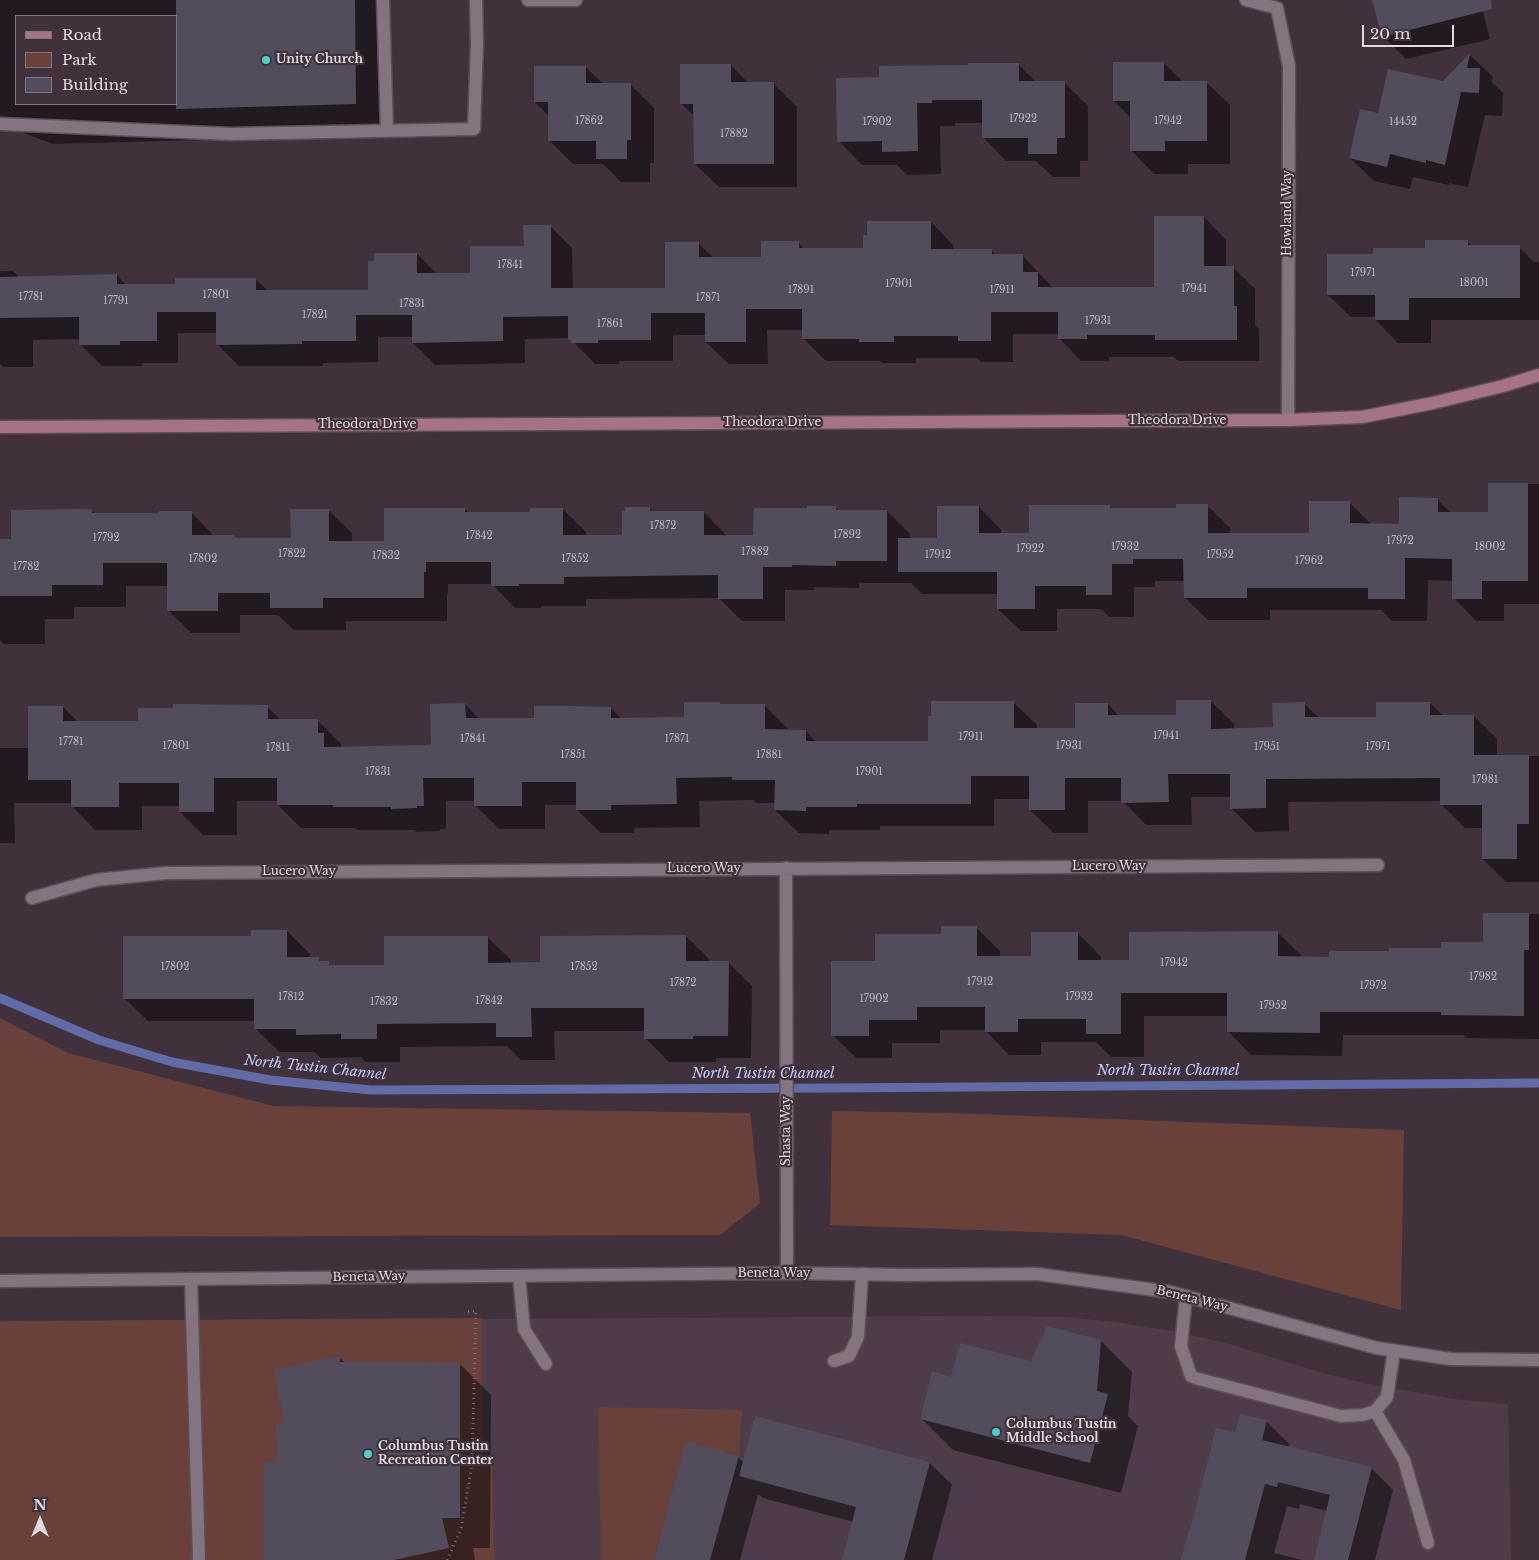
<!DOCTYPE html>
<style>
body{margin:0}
#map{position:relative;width:1539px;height:1560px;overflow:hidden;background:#40313d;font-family:"Libre Baskerville",serif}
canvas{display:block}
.legend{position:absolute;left:15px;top:15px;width:162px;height:90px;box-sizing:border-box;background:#40313d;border:1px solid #81757f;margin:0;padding:6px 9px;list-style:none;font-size:15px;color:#e3dae1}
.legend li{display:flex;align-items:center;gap:10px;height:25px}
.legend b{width:25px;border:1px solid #81757f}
.north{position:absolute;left:15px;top:1495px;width:50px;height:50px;-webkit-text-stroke:4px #40313d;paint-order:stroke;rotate:0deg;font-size:14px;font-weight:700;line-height:20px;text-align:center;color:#e3dae1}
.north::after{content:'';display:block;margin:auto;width:18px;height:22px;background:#e3dae1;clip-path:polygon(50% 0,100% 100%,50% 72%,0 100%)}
.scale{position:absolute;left:1362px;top:25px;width:92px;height:22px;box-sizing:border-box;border:2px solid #e3dae1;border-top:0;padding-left:6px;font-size:15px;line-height:18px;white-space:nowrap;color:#e3dae1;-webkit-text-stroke:4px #40313d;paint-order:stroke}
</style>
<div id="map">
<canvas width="1539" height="1560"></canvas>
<ul class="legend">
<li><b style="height:6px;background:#a67288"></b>Road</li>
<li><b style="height:14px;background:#69413a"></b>Park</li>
<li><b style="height:14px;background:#534c5d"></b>Building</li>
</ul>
<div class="north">N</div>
<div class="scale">20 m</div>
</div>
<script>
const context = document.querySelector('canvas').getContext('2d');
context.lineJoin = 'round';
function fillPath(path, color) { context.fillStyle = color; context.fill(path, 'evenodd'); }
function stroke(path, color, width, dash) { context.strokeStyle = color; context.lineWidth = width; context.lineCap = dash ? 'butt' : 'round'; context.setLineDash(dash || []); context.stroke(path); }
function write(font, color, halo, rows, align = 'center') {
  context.font = font + ' "Libre Baskerville",serif'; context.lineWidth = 4.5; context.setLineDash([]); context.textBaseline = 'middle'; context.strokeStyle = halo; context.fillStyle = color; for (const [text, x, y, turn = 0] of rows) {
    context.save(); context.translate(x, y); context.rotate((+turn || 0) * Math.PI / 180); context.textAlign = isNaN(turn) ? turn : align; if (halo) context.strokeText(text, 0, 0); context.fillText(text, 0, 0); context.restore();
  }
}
fillPath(new Path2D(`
 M968,1316L1067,1317L1121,1323L1173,1331L1226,1343L1322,1373L1368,1384L1461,1400L1508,1404L1511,1560H494L493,1460L483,1459L482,1319Z`), '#4f3c4b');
fillPath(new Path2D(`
 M0,1018L68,1053L274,1106L750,1113L760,1203L720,1235L0,1237Z
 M832,1111L950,1113L1404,1130L1401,1310L1121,1235L830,1225Z
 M482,1318L483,1459H493L494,1560H0V1321Z
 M598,1407L742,1410L739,1456L686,1442L654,1560H601Z`), '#69413a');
fillPath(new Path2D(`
 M0,0H385L387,135L53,144L0,124ZM16,16H176V104H16Z
 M1374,0H1480L1490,39L1406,59L1383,36Z
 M1470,55L1493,77L1492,82L1503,93L1502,116L1485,115L1468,187L1449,183V185L1413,177L1410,189L1374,181L1350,158L1379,114L1443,83Z
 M1164,63L1183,82H1206L1230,105V164H1188V174H1154L1131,150V118L1114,101Z
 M731,65L749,84H774L797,107V187H719L695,164V117L681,103Z
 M1019,65L1037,83H1065L1088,106V161H1080V177H1053L1036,161H1006L983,137V123H955V126H940L941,174L907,175L897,165H862L839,141L880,78Z
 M586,67L603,84H630L654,108V163H650V182H621L603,164H573L549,140V116L535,102Z
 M1204,217L1226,240V267H1233L1255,289V325L1259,329V361H1178L1174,357H1109V361H1081L1059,338V334H1013V362H981L977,358H916V363H882L880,361H826L803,338V330H767L768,364H729L706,342V335H673V361H619V364H595L570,338L525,339V363L435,365L413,343V337H378V362L323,363V366H239L217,344V333H178V363H142V366H102L80,344V339L33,340V367H3L0,364V271H13L20,278L117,275L127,286H176L256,280L268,291H369L417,254L437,274H471L525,247L550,226L572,248L573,289H666L698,243L714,258H763L798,242L805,250H864L931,222L953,245V250H991L996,255H1022L1053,288H1155Z
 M1467,241L1473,247H1519L1534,262H1539V320H1431V343H1398L1376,320V317H1351L1328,295L1374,255L1426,250Z
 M1489,484H1539V604H1504V621H1476L1454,598V581L1428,580L1427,621H1392L1381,610H1270V620H1208L1185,598V581H1155V587H1134V617H1110L1101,609H1057V631H1021L998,609V594H922L911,583H859V588L814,587V590H785V621H742L719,598L586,599V606H541V608H515L492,584H448V594H447V621H346V630H294L278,615H240V633H191L168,610V586H126V607H74V619H45V644H4L0,640V540H13L92,511L96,515H160L191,512L214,536L235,538L292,539L329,511L352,533V542H386L465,509L469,513H531L563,509L586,532V536H623L649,508L653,512H704L727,536H754L808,509L835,507L839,511H887L910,534V539H939L979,507L1001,530V535H1030L1110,506L1113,510H1177L1207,505L1230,528V534L1310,535L1349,502L1372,525H1400L1437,499L1451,513H1489Z
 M1211,701L1234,724V730L1274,729L1304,703L1319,718H1377L1430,703L1443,716H1474L1497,739V756H1539V882H1506L1483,859V828H1465L1442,805V801L1288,802L1289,831L1255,832L1231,808V797H1191L1192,825H1146L1123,801H1088V833H1054L1030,810V799H994V826H880V830H829V834L799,833L775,810L776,803H756L754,800L699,801L700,827L634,828V833H601L577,810V805H545V829H499L476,806V801H446V829H440V831L416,832L414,830H358L355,828H301L278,805V801H237V835H203L180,812V806H142V830H95L72,806V803H14L15,843H0V748H29L63,707L78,722H139L267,707L281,720H317L341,744V748L432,746L465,704L479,719H535L611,708L622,719L685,718L720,703L722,706H765L788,729V731H806L817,743H929L1013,702L1037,725V730H1076L1108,704L1119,716H1177Z
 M1484,914H1539V1039L1466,1038L1463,1035H1343L1342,1056L1251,1055L1228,1031V1016H1144V1057H1111L1096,1042H1041V1055H1009L986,1031V1030H940V1043H892V1058H856L833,1035L876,962L943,935L977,928L1000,951V958H1032L1078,933L1101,957V961H1130L1277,932L1301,955V958H1330L1442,949L1484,943Z
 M287,931L310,954V959H318L322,963H328L331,966H386L487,937L511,960V964L541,963L686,936L709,959V962H728L752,986L751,1058H716V1062H669L645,1038V1031H554L555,1060H521L507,1046L400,1047V1062H366L361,1057L321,1058L314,1052H279L255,1028V1021H148L124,998L252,938Z
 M1101,1341L1132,1372L1128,1416L1138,1426L1121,1493L953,1450L922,1419L952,1378L1031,1363Z
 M340,1358L346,1364H460L491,1395L490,1548H473L475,1560H265L278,1462L286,1424Z
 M1266,1421L1289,1444L1288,1448L1371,1468L1393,1490L1375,1560H1315L1327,1511L1300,1504L1299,1509L1287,1506L1274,1553L1302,1560H1182L1236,1434Z
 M738,1457L744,1463H930L952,1485L932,1560H844L854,1522L763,1498L758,1494L740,1560H655Z`), '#0007');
stroke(new Path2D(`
 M0,998L99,1040L172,1062L270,1080L371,1090L833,1088L1539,1083`), '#616ba6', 9);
fillPath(new Path2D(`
 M176,0H355L356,104L176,109Z
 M1372,0H1491L1492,9L1382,37Z
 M1470,53L1467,68H1480L1479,93L1461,92L1445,165L1426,160V163L1390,154L1387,167L1349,158L1360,109L1378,113L1388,69L1443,81Z
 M1113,62H1164V81H1207V141H1165V151H1130V101H1113Z
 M968,63H1019V81H1065V138H1057V154H1028V138H982V100H932V103H917L918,151L882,152V141L837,142L836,78L879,77V66L968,65Z
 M680,64H731V82H774V164H694L693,104H680Z
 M534,66H586V83H631V140H627V159H596V141H548V102H534Z
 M1154,216H1204V266H1234V306H1237V340H1155V335H1087V339H1058V312H991V341H958V336H894V342H859V339H802V309H746V342H705V313H651V340H598V343H571V340H568V316L503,317V341L412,343V315H356V341H302V344L216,345V312H157V341H120V345H79V317L0,318V277L117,274V284H175V278H256V290H368V261H374V253H417V273H470V246H524L523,225H551V288H665V242H699V257H761V241H799V248H863V235H867V221H931V249H992V254H1023V272H1038V287H1154Z
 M1425,240H1468V245H1520V298H1409V320H1375V295H1327V254H1373V248H1425Z
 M1488,483H1528V581H1482V599H1452V559L1405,558V599H1368V588H1247V598H1184L1183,559H1133V564H1112V595H1086V586H1035V609H997V572H898V538H937V506H979V533H1029V505H1110V508H1176V504H1208V533H1309V501H1350V523L1399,524V497L1438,498V512H1488Z
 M807,506H836V510H887V561H836V566L792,565V567H763V599H718V575L564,577V584H519V586H491V562H426V572H424V598H323V608H270V593H218V611H167V563H103V585H52V596H0V539H11V510L92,509V513H159V511H192V535H234V537L239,538H291L290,509H329V541H384V508H465V512H530V508H563V535H622V511H625V507H650V511H704V535H753L754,508H807Z
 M1176,700H1211V729L1273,727L1272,703L1305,702V717H1376V702H1430V715H1474V755H1529V824H1517V859H1482V805H1440V778L1266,779V808L1230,809V774H1168L1169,802L1121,803V778H1065V810H1029V776H971V804H857V807H806V811L774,810L775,780H732V777L676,778L677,804L611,805V810H576V782H522V806H474V778H423L424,806H417V808L391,809V807H333V805H277V778H214V812H179V783H119V807H71V780H28V706H63V721H138V708H173V704L268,705V719H318V733H324V747L431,745L430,704L465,703L466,718H534V706H568L611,707V718L684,717V702H720V704H765V729L806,730V741H928V716H931V701H1014V728H1075V703H1108V715H1176Z
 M1483,913H1529V950H1524V1016L1441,1015V1012H1320V1033L1227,1032V993H1121V1034H1086V1019H1018V1032H985V1007H917V1020H869V1036H831V961H875V934H941V926H977V956H1031V932H1078V960H1129V932L1278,931V956L1329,957V951H1389V948H1441V942H1483Z
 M251,930H287V957H319V961H329V965H384V936H488V963L540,962V936L686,935V961H729L728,1036H693V1039H644V1008H531L532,1037H496V1023L377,1024V1039H341V1034L296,1035V1029H254V999H123V936H251Z
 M1047,1326L1101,1340L1097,1391L1108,1394L1090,1463L920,1419L932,1371L951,1377L960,1343L1031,1361Z
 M340,1356V1362L460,1363V1518H442L449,1548L394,1560H264V1461H277L276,1423H284L274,1369Z
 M1240,1414L1267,1420L1262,1440L1372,1467L1348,1560H1314L1330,1495L1278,1482L1277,1487L1265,1484L1245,1560H1181L1189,1530H1190L1216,1428L1235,1432Z
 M755,1416L930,1462L904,1560H842L856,1507L739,1476Z
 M686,1441L739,1456L710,1560H654Z`), '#534c5d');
const lane = new Path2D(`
 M383,0L387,131
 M0,124L231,134L474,129L477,43L476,0
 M519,1276L524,1329L546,1364
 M191,1279L199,1560
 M1186,1296L1181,1346L1191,1376L1195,1378L1341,1416L1363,1415L1375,1411L1387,1397L1394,1351
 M834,1361L849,1356L858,1337L862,1274
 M1375,1411L1404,1460L1428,1543`);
const street = new Path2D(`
 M528,0H576
 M1246,0L1277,8L1289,66L1288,420
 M786,868L787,1273
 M32,898L96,880L166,873L1378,865
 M0,1281L787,1273L906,1275L1037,1274L1170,1292L1377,1348L1451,1359L1539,1360`);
const secondary = new Path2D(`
 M0,427L1288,420L1362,417L1433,403L1503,386L1539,375`);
stroke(lane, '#5c4f59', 15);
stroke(street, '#5c4f59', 15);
stroke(secondary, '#5c4f59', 15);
stroke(new Path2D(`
 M447,1560L461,1529L472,1464L476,1311L464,1312`), '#7a6d77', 3, [1, 4]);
stroke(lane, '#847380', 12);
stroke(street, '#847380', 12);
stroke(secondary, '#a67288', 12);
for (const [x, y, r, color] of [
 [266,60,5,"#54cdc8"],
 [996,1432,5,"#54cdc8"],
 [368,1454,5,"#54cdc8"]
]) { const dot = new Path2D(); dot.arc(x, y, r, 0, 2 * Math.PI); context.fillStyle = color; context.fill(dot); stroke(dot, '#40313d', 2); }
write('10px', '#bfb6c0', null, [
 ["17922",1023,119],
 ["17862",589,121],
 ["17942",1168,121],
 ["17902",877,122],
 ["14452",1403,122],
 ["17882",734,134],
 ["17841",510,265],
 ["17971",1363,273],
 ["18001",1474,283],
 ["17901",899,284],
 ["17941",1194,289],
 ["17891",801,290],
 ["17911",1002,290],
 ["17801",216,295],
 ["17781",31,297],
 ["17871",708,298],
 ["17791",116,301],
 ["17831",412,304],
 ["17821",315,315],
 ["17931",1098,321],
 ["17861",610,324],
 ["17872",663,526],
 ["17892",847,535],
 ["17842",479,536],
 ["17792",106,538],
 ["17972",1400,541],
 ["17932",1125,547],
 ["18002",1490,547],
 ["17922",1030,549],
 ["17882",755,552],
 ["17822",292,554],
 ["17912",938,555],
 ["17952",1220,555],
 ["17832",386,556],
 ["17802",203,559],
 ["17852",575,559],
 ["17962",1309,561],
 ["17782",26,567],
 ["17941",1166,736],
 ["17911",971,737],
 ["17841",473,739],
 ["17871",677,739],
 ["17781",71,742],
 ["17801",176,746],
 ["17931",1069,746],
 ["17951",1267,747],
 ["17971",1378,747],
 ["17811",278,748],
 ["17851",573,755],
 ["17881",769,755],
 ["17831",378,772],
 ["17901",869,772],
 ["17981",1485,780],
 ["17942",1174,963],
 ["17802",175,967],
 ["17852",584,967],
 ["17982",1483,977],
 ["17912",980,982],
 ["17872",683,983],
 ["17972",1373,986],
 ["17812",291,997],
 ["17932",1079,997],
 ["17902",874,999],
 ["17842",489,1001],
 ["17832",384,1002],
 ["17952",1273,1006]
]);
write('bold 12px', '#e3dae1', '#40313d', [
 ["Unity Church",276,60],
 ["Columbus Tustin",1006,1425],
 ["Middle School",1006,1439],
 ["Columbus Tustin",378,1447],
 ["Recreation Center",378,1461]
], 'left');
write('12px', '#e3dae1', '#40313d', [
 ["Howland Way",1288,213,-90],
 ["Theodora Drive",1177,421],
 ["Theodora Drive",772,423],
 ["Theodora Drive",367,425],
 ["Lucero Way",1109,867],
 ["Lucero Way",704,869],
 ["Lucero Way",299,872],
 ["Shasta Way",787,1131,-90],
 ["Beneta Way",774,1274],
 ["Beneta Way",369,1277,-1],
 ["Beneta Way",1192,1299,14]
]);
write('italic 14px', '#bfc9fe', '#40313d', [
 ["North Tustin Channel",315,1068,6],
 ["North Tustin Channel",1168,1071],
 ["North Tustin Channel",763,1074]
]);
</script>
